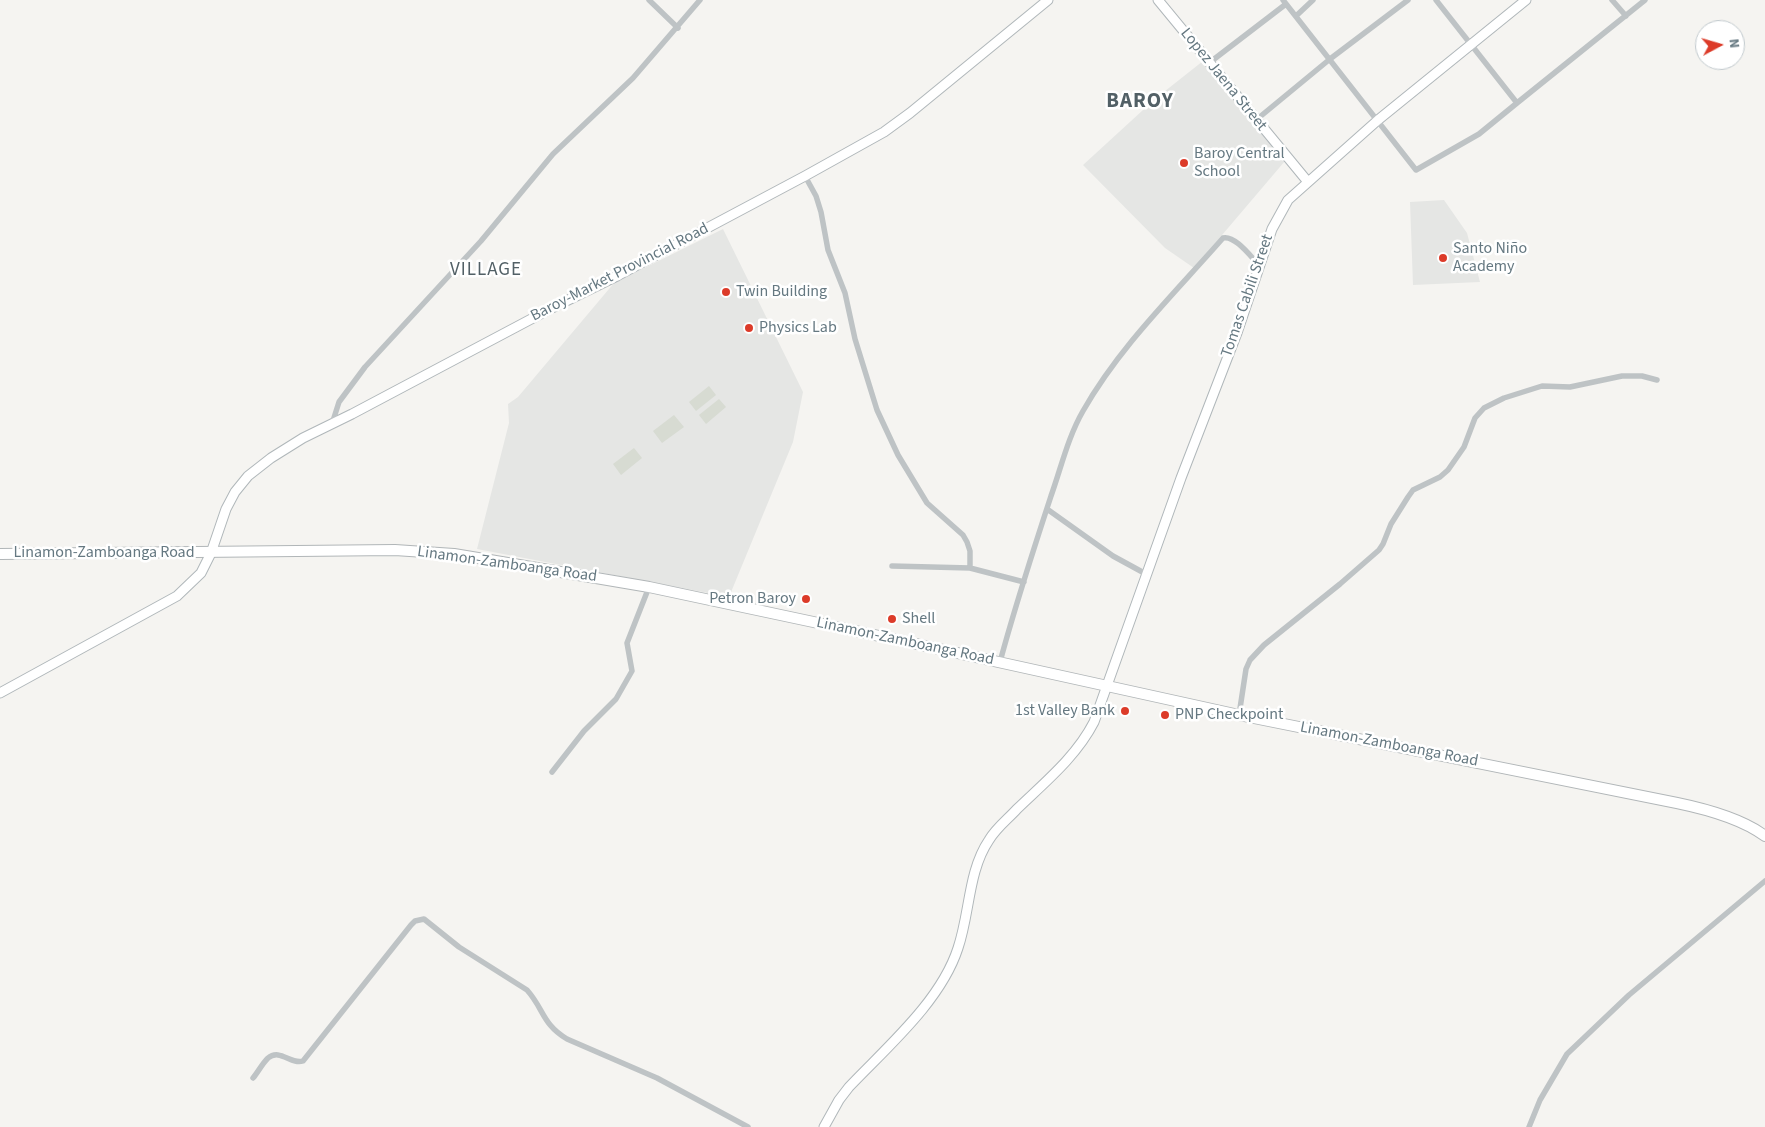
<!DOCTYPE html>
<meta charset="utf-8">
<style>
body{margin:0}
#map{position:relative;width:1765px;height:1127px;overflow:hidden;background:#f5f4f1;font-family:"Source Sans 3",sans-serif}
canvas{display:block}
.north{position:absolute;left:1695px;top:20px;width:50px;height:50px;box-sizing:border-box;background:#fff;border:1px solid #c1c9cd;border-radius:50%;rotate:84deg;font-size:14px;font-weight:700;line-height:20px;text-align:center;color:#657881}
.north::after{content:'';display:block;margin:auto;width:18px;height:22px;background:#dc3b29;clip-path:polygon(50% 0,100% 100%,50% 72%,0 100%)}
</style>
<div id="map">
<canvas width="1765" height="1127"></canvas>
<div class="north">N</div>
</div>
<script>
const context = document.querySelector('canvas').getContext('2d');
context.lineJoin = 'round';
function fillPath(path, color) { context.fillStyle = color; context.fill(path, 'evenodd'); }
function stroke(path, color, width, dash) { context.strokeStyle = color; context.lineWidth = width; context.lineCap = dash ? 'butt' : 'round'; context.setLineDash(dash || []); context.stroke(path); }
function write(font, color, halo, rows, align = 'center') {
  context.font = font + ' "Source Sans 3",sans-serif'; context.lineWidth = 5; context.setLineDash([]); context.textBaseline = 'middle'; context.strokeStyle = halo; context.fillStyle = color; for (const [text, x, y, turn = 0] of rows) {
    context.save(); context.translate(x, y); context.rotate((+turn || 0) * Math.PI / 180); context.textAlign = isNaN(turn) ? turn : align; if (halo) context.strokeText(text, 0, 0); context.fillText(text, 0, 0); context.restore();
  }
}
fillPath(new Path2D(`
 M1203,61L1285,161L1194,268L1165,248L1083,165L1155,99Z
 M1444,200L1467,233L1480,282L1413,285L1410,202Z
 M723,229L803,392L793,442L729,597L477,549L509,423L508,404L518,397L614,283Z`), '#e5e6e4');
fillPath(new Path2D(`
 M709,386L716,395L696,411L689,402Z
 M719,399L726,407L706,424L699,415Z
 M674,415L684,427L662,443L653,431Z
 M634,448L642,458L621,475L613,464Z`), '#d7dbd2');
const secondary = new Path2D(`
 M1158,0L1308,182
 M0,693L177,596L201,573L211,553L226,509L235,492L248,476L271,458L303,438L352,414L552,308L617,276L805,176L884,132L910,113L1048,0
 M824,1127L839,1100L849,1087C887,1047 941,1001 958,948C970,913 968,871 989,840C996,828 1008,819 1017,809C1045,782 1076,757 1094,722L1181,478L1237,333L1272,229L1288,200L1378,120L1526,0`);
const highway = new Path2D(`
 M0,554L395,550L454,554L478,558L649,587L912,643L1239,715L1677,803C1706,809 1741,818 1765,836`);
stroke(secondary, '#b0b7ba', 11);
stroke(highway, '#b1b6b8', 12);
stroke(new Path2D(`
 M649,0L678,28
 M1283,0L1416,170L1479,134L1517,103
 M1436,0L1517,103L1645,0
 M1612,0L1626,16
 M1296,16L1313,0
 M1209,63L1286,4
 M1256,120L1330,59L1408,0
 M805,176L816,196L821,212L828,250L845,293L855,339L877,410L898,455L927,503L963,535L967,542L970,551V568
 M332,424L339,402L365,367L481,241L553,154L633,78L700,0
 M1047,509L1113,556L1146,574
 M892,566L970,568L1024,582
 M1000,662C1015,606 1033,551 1051,496C1061,468 1068,437 1083,411C1120,346 1174,294 1223,238C1235,235 1251,257 1259,265
 M1239,715L1246,669L1250,660L1264,645L1340,584L1379,550L1383,544L1391,524L1408,497L1413,490L1440,477L1448,470L1464,447L1475,418L1484,408L1504,398L1542,386L1570,387L1622,376H1642L1657,380
 M552,772L584,731L616,699L632,671L627,643L649,587
 M253,1078C258,1072 262,1064 268,1058C280,1048 291,1065 303,1061L411,925L415,921L424,919L459,947L527,990C544,1009 542,1024 567,1039L657,1078L748,1127
 M1529,1127L1540,1100L1567,1054L1629,995L1765,881`), '#bec3c5', 5.5);
stroke(secondary, '#fff', 9);
stroke(highway, '#fff', 10);
for (const [x, y, r, color] of [
 [1184,163,5,"#dc3b29"],
 [1443,258,5,"#dc3b29"],
 [726,292,5,"#dc3b29"],
 [749,328,5,"#dc3b29"],
 [806,599,5,"#dc3b29"],
 [892,619,5,"#dc3b29"],
 [1125,711,5,"#dc3b29"],
 [1165,715,5,"#dc3b29"]
]) { const dot = new Path2D(); dot.arc(x, y, r, 0, 2 * Math.PI); context.fillStyle = color; context.fill(dot); stroke(dot, '#fff', 2); }
write('16px', '#657881', '#fff', [
 ["Lopez Jaena Street",1223,80,51],
 ["Baroy-Market Provincial Road",620,273,-27],
 ["Tomas Cabili Street",1248,296,-71],
 ["Linamon-Zamboanga Road",104,553],
 ["Linamon-Zamboanga Road",507,565,8],
 ["Linamon-Zamboanga Road",905,642,12],
 ["Linamon-Zamboanga Road",1389,745,11]
]);
write('16px', '#657881', '#fff', [
 ["Baroy Central",1194,154],
 ["School",1194,172],
 ["Santo Niño",1453,249],
 ["Academy",1453,267],
 ["Twin Building",736,292],
 ["Physics Lab",759,328],
 ["Petron Baroy",796,599,"right"],
 ["Shell",902,619],
 ["1st Valley Bank",1115,711,"right"],
 ["PNP Checkpoint",1175,715]
], 'left');
context.letterSpacing = '1px';
write('19px', '#526066', '#fff', [
 ["VILLAGE",486,271]
]);
context.letterSpacing = '0px';
context.letterSpacing = '1px';
write('bold 21px', '#526066', '#fff', [
 ["BAROY",1140,102]
]);
context.letterSpacing = '0px';
</script>
